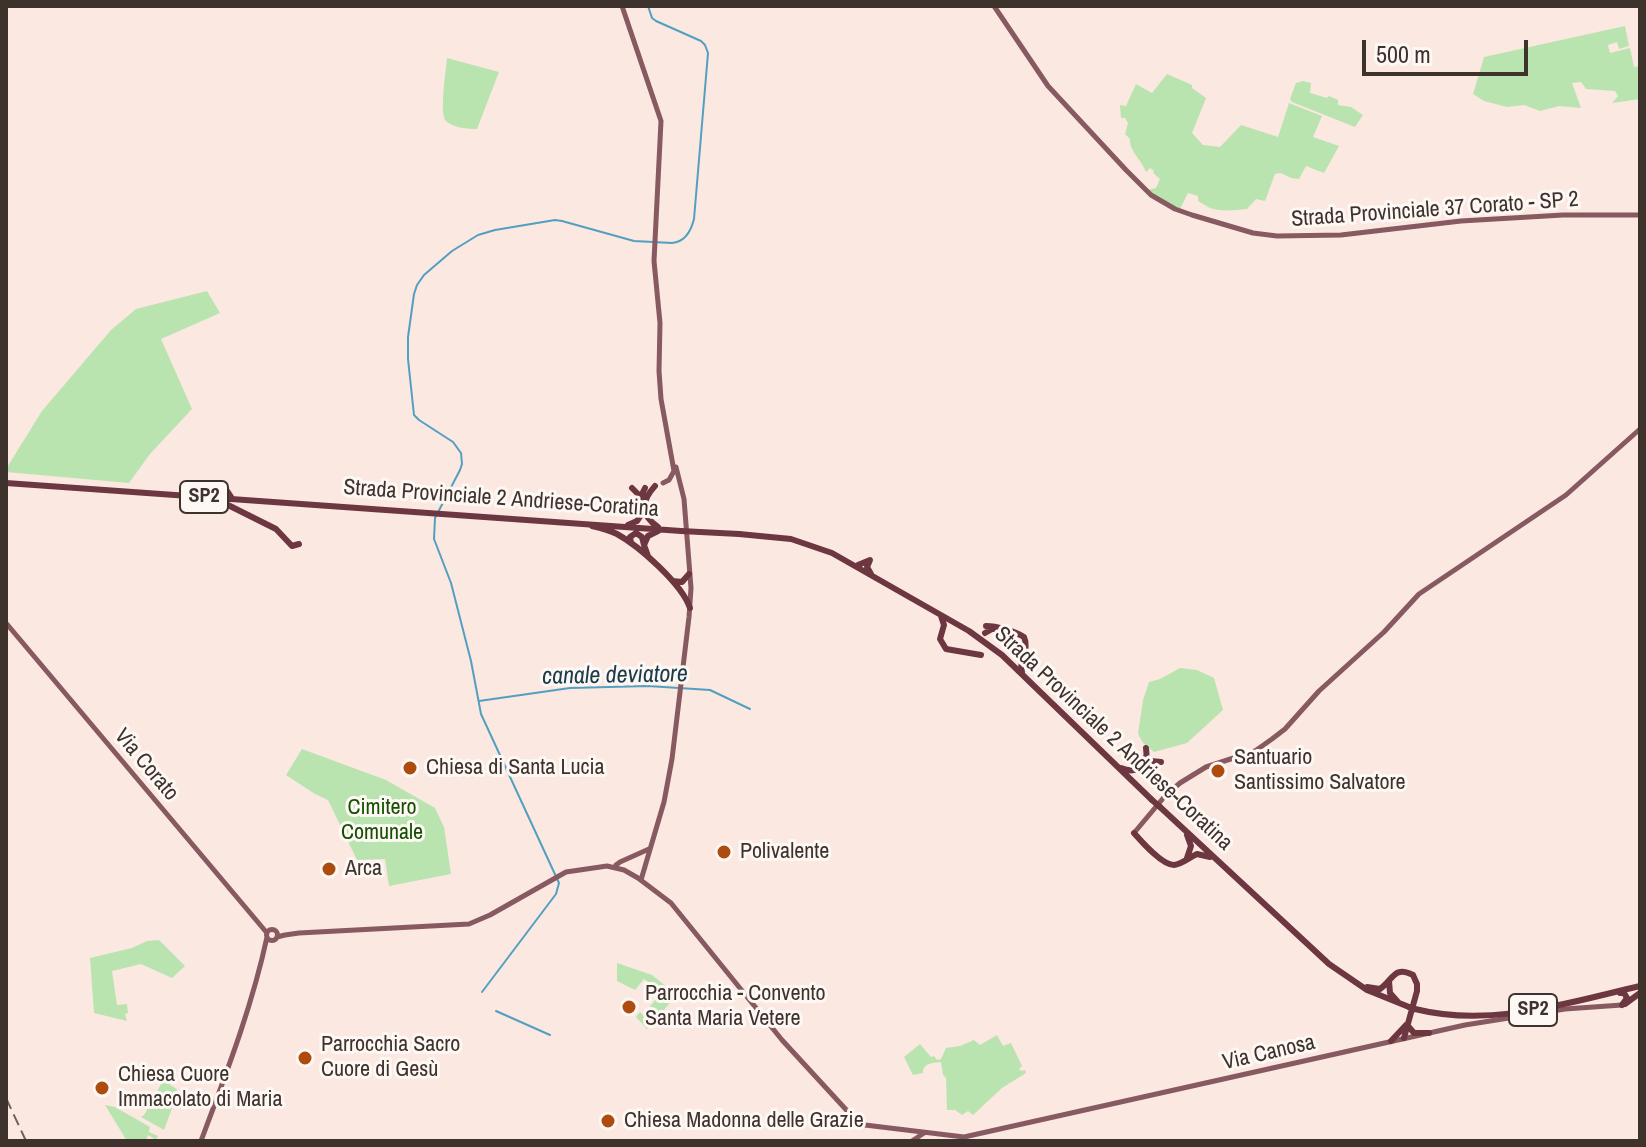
<!DOCTYPE html>
<meta charset="utf-8">
<style>
body{margin:0}
#map{position:relative;width:1646px;height:1147px;overflow:hidden;background:#fbe8e0;font-family:"Archivo Narrow",sans-serif}
canvas{display:block}
.frame{position:absolute;inset:0;border:8px solid #3e322d;pointer-events:none}
.scale{position:absolute;left:1362px;top:40px;width:166px;height:36px;box-sizing:border-box;border:4px solid #3e322d;border-top:0;padding-left:10px;font-size:24px;line-height:28px;white-space:nowrap;color:#3e322d;-webkit-text-stroke:6px #fef8f5;paint-order:stroke}
</style>
<div id="map">
<canvas width="1646" height="1147"></canvas>
<div class="frame"></div>
<div class="scale">500 m</div>
</div>
<script>
const context = document.querySelector('canvas').getContext('2d');
context.lineJoin = 'round';
function fillPath(path, color) { context.fillStyle = color; context.fill(path, 'evenodd'); }
function stroke(path, color, width, dash) { context.strokeStyle = color; context.lineWidth = width; context.lineCap = dash ? 'butt' : 'round'; context.setLineDash(dash || []); context.stroke(path); }
function write(font, color, halo, rows, align = 'center') {
  context.font = font + ' "Archivo Narrow",sans-serif'; context.lineWidth = 6; context.setLineDash([]); context.textBaseline = 'middle'; context.strokeStyle = halo; context.fillStyle = color; for (const [text, x, y, turn = 0] of rows) {
    context.save(); context.translate(x, y); context.rotate((+turn || 0) * Math.PI / 180); context.textAlign = isNaN(turn) ? turn : align; if (halo) context.strokeText(text, 0, 0); context.fillText(text, 0, 0); context.restore();
  }
}
fillPath(new Path2D(`
 M1625,26L1629,46L1619,49L1617,42L1608,45L1610,53L1630,48L1634,67L1640,66V99L1612,103L1618,96L1615,91L1586,89L1581,82L1572,83L1581,108L1559,106L1540,111L1524,105L1507,107L1484,101L1473,94L1484,57Z
 M447,58L499,72L477,129C469,129 453,128 446,121C439,115 446,70 447,58Z
 M1167,74L1192,85V88L1206,98L1192,133L1203,145L1220,147L1241,125L1278,137L1289,103L1322,116L1313,137L1339,146L1324,173L1306,166L1299,179L1291,178L1281,173L1275,174L1265,201L1256,199L1247,209C1235,210 1222,212 1210,208C1206,206 1202,203 1198,201V196L1188,193L1180,209L1159,198L1148,190L1156,188L1160,179L1153,173L1154,171L1150,168L1146,172C1142,160 1129,151 1130,139L1125,134L1128,123L1125,118H1121L1120,105L1126,106L1136,84L1152,93Z
 M1303,81L1311,83L1310,93L1327,98L1329,96L1338,100V105L1351,107L1363,115L1355,127L1292,102L1290,99L1296,83Z
 M207,291L220,313L161,339L192,409L150,454L129,483L6,472V469L42,411L111,330L136,309Z
 M1180,668L1197,670L1214,678L1223,710L1187,743L1154,752L1143,743L1138,734L1143,700L1149,682L1160,679Z
 M302,749L386,780L435,808L444,827L451,874L389,886L385,859L357,860L328,800L315,794L286,775Z
 M159,940L185,966L172,978L141,964L112,971L117,1005L127,1004L128,1013L125,1014L127,1021L94,1013L90,958L132,948L147,941Z
 M617,963L652,975L677,995L647,1029L636,1017L640,1012L643,1015L662,992L644,979L635,990L617,981Z
 M997,1035L1003,1046L1011,1043L1022,1066L1019,1069L1021,1071L1025,1070L1026,1073L1002,1088L973,1115L968,1111L962,1115L955,1110H947L946,1078L943,1075L941,1062C932,1063 923,1063 923,1073L913,1075L904,1057L920,1044L931,1057L934,1056L937,1060L941,1059L946,1048L960,1046L974,1040L980,1045Z
 M165,1077L172,1080L170,1082V1085L177,1089L172,1102L174,1103L164,1130L141,1117L144,1115Z
 M105,1105L115,1107L150,1127L149,1132L158,1136L156,1140L148,1135L146,1141H127Z`), '#bae4af');
stroke(new Path2D(`
 M479,701L570,688L648,686L710,690L750,709
 M482,992L556,894L559,883L481,714L471,661L451,583L434,539L435,518L460,470L462,464L461,453L453,442L419,420L414,415L408,359V337L414,294L417,285L424,275L452,251L478,235L495,230L555,220L562,221L634,241L672,243C685,242 691,231 694,219L708,53L705,45L701,41L656,21L652,18L648,6
 M496,1011L550,1035`), '#539fc1', 2);
stroke(new Path2D(`
 M622,6L661,121L654,261L660,323L659,371L661,399L674,471L669,480L663,483
 M994,6L1048,86L1126,170L1151,195L1175,209L1192,215L1253,233L1277,236L1341,235L1461,221L1563,215H1640
 M6,623L267,933
 M1134,833L1165,796L1180,783L1206,767L1255,751L1272,739L1285,729L1319,691L1384,632L1419,594L1566,495L1640,429
 M616,865L620,862L649,849
 M641,880L664,802L672,759L689,617L691,588L684,499L676,467
 M266.5 935a5.5 5.5 0 1 1 11 0a5.5 5.5 0 1 1-11 0Z
 M277,937L285,935L299,933L469,924L490,915L566,872L607,866L624,870L638,878L671,903L782,1040L851,1115L865,1125L964,1137L1465,1025L1565,1009L1622,1005
 M201,1141C226,1074 252,1007 267,937
 M912,1141L924,1133`), '#875960', 5);
stroke(new Path2D(`
 M6,483L681,531
 M655,486C641,501 640,515 658,527
 M632,488L643,499
 M214,495L221,494L225,488L231,497
 M218,500L276,529L292,546L299,544
 M644,501L643,492L645,488
 M628,525L637,521L645,509
 M592,526C601,528 609,530 617,534C639,546 682,584 690,608
 M739,534L791,539L832,553L969,631L1002,655L1152,800
 M631,543L630,537L636,533L642,537L644,545
 M648,556L644,545L648,536L658,531
 M858,565L870,560L867,567L871,574
 M673,581L682,582L689,574
 M941,616L944,625L940,639L946,649L981,655
 M986,626C997,626 1014,631 1024,637C1030,650 1018,659 1022,672
 M985,633L992,629H997
 M1144,765L1151,761L1161,762
 M1121,768C1137,775 1149,765 1146,748
 M1160,807L1329,964L1367,990L1409,1007
 M1134,833C1142,842 1162,865 1174,865C1182,864 1190,857 1197,854L1210,857
 M1187,858L1191,846L1187,835
 M1389,981L1390,993L1398,1002
 M1367,987L1380,989C1393,980 1394,965 1413,975L1417,984V991L1404,1038
 M1620,993H1624L1627,998L1622,1005
 M1625,1004L1640,993
 M1415,1009C1491,1028 1566,1003 1640,986
 M1408,1026L1414,1033H1429
 M1391,1041L1406,1025`), '#6d3741', 6);
stroke(new Path2D(`
 M6,1098L26,1141`), '#6f615b', 2, [12, 6]);
stroke(new Path2D(`
 M681,531L739,534
 M1152,800L1160,807
 M1409,1007L1415,1009`), '#6d3741', 6);
for (const [x, y, r, color] of [
 [410,768,8,"#ae4c0f"],
 [1218,771,8,"#ae4c0f"],
 [724,852,8,"#ae4c0f"],
 [329,869,8,"#ae4c0f"],
 [629,1007,8,"#ae4c0f"],
 [305,1058,8,"#ae4c0f"],
 [102,1088,8,"#ae4c0f"],
 [608,1121,8,"#ae4c0f"]
]) { const dot = new Path2D(); dot.arc(x, y, r, 0, 2 * Math.PI); context.fillStyle = color; context.fill(dot); stroke(dot, '#fef8f5', 3); }
for (const [x, y, w] of [
 [204,497,48],
 [1533,1010,48]
]) { const box = new Path2D(); box.roundRect(x - w / 2, y - 16, w, 32, 6); context.fillStyle = '#fef8f5'; context.fill(box); stroke(box, '#3e322d', 2); }
write('bold 20px', '#3e322d', null, [
 ["SP2",204,497],
 ["SP2",1533,1010]
]);
write('22px', '#3e322d', '#fef8f5', [
 ["Strada Provinciale 37 Corato - SP 2",1435,210,-4],
 ["Strada Provinciale 2 Andriese-Coratina",501,499,4],
 ["Strada Provinciale 2 Andriese-Coratina",1113,739,43],
 ["Via Corato",146,765,50],
 ["Via Canosa",1269,1053,-13]
]);
write('22px', '#3e322d', '#fef8f5', [
 ["Santuario",1234,758],
 ["Santissimo Salvatore",1234,783],
 ["Chiesa di Santa Lucia",426,768],
 ["Polivalente",740,852],
 ["Arca",345,869],
 ["Parrocchia - Convento",645,994],
 ["Santa Maria Vetere",645,1019],
 ["Parrocchia Sacro",321,1045],
 ["Cuore di Gesù",321,1070],
 ["Chiesa Cuore",118,1075],
 ["Immacolato di Maria",118,1100],
 ["Chiesa Madonna delle Grazie",624,1121]
], 'left');
write('22px', '#144f00', '#fef8f5', [
 ["Cimitero",382,808],
 ["Comunale",382,833]
]);
write('italic 24px', '#193b4b', '#fef8f5', [
 ["canale deviatore",615,676,-1]
]);
</script>
